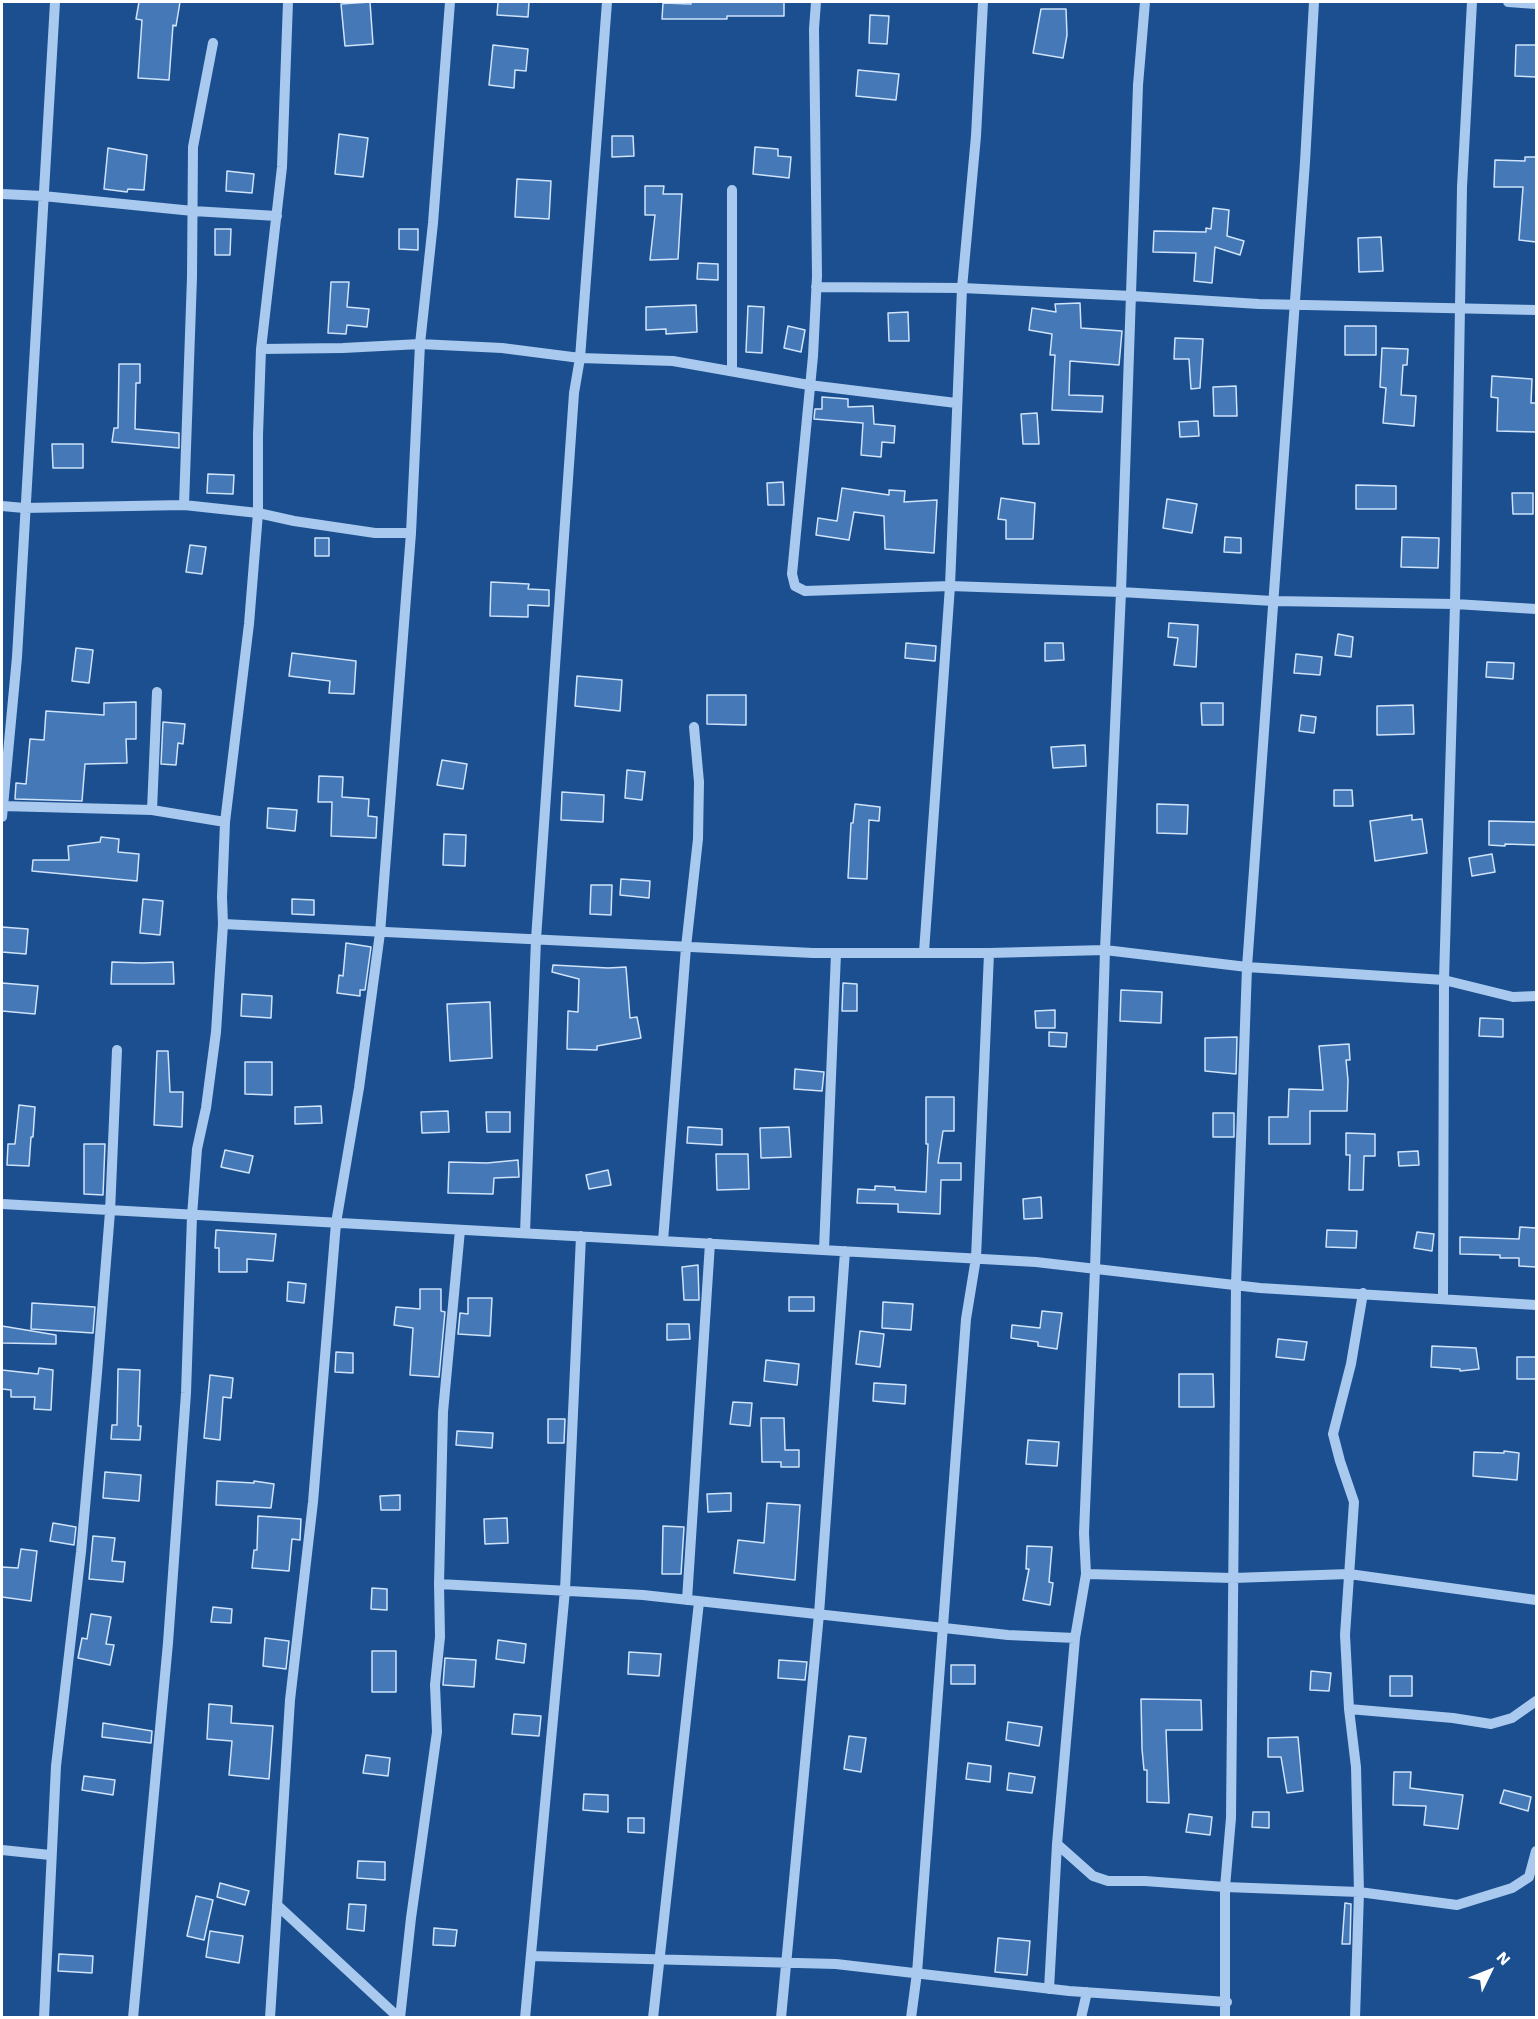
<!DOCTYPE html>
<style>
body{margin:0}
#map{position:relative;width:1538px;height:2019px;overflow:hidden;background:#1b4f8f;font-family:"Work Sans",sans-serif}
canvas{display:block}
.frame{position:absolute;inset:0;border:3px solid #fff;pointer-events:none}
.north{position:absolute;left:1460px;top:1941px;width:60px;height:60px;-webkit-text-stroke:4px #1b4f8f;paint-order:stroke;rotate:47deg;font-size:16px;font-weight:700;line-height:24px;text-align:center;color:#fff}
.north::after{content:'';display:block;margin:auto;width:21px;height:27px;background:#fff;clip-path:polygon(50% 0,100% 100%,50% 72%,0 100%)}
</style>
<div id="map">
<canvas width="1538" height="2019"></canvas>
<div class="frame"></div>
<div class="north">N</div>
</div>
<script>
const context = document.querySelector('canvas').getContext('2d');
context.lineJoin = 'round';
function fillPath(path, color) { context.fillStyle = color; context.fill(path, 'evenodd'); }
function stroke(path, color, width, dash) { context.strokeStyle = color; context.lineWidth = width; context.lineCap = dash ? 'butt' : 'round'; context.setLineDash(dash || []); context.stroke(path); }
const building = new Path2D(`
 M139,2H180L176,26L173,25L169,80L138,78L142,20L136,19Z
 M370,2L373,44L345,46L341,4Z
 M498,2H529L528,17L497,15Z
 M691,2H784V16H727V19H662L663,3L691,4Z
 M1041,9H1066L1067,35L1063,58L1033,53Z
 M870,15L889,16L887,44L869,43Z
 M493,45L528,49L526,71L515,70L514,88L489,85Z
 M1516,45H1536V77L1515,76Z
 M858,70L899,74L896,100L856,96Z
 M339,134L368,138L363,177L335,174Z
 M612,136H633L634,156L612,157Z
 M755,147L778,149V156L791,157L789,178L753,174Z
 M108,148L147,155L144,190L128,189L127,192L104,189Z
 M1525,157H1536V242L1519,240L1523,187H1494L1495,160L1525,161Z
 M227,171L254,174L252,193L226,191Z
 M517,179L551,181L549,219L515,217Z
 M645,186H664L663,194H682L678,259L650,260L655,215H645Z
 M1213,208L1229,210L1227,236L1244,241L1240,255L1215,247L1212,283L1194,281L1196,253L1153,252L1154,231L1206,232V228L1211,229Z
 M215,229H231L230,255H215Z
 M399,229H418V250L399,249Z
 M1381,237L1383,271L1359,272L1358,238Z
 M698,263L718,264V280L697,279Z
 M331,282H349L347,307L369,309L367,327L347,325L346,334L328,333Z
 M1080,303L1081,328L1122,331L1119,365L1070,361L1069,395L1103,396L1102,412L1052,410L1055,355H1050L1052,334L1029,330L1032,308L1056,312L1055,304Z
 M696,305L697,332L666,334V329L646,330V307Z
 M748,306L764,307L762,353L746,352Z
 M908,312L909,341H889L888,313Z
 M788,326L805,330L801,352L784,348Z
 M1345,326H1376V355H1345Z
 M1175,338L1203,339L1200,388L1191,389L1189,359H1174Z
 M1382,348L1408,349L1407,365H1403L1401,395L1416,396L1414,426L1383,423L1386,388L1380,387Z
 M119,364H140V383H136L135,429L179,433V448L112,442L114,428H118Z
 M1492,376L1532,379L1531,403H1536V432L1497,431L1498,398L1491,397Z
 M1236,386L1237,416H1214L1213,387Z
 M822,397L848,399V407L873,406L874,424L895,426L894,443L882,442L881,457L861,455L863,423L814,419L815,409H822Z
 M1037,413L1039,444H1023L1021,414Z
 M1198,421L1199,436L1180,437L1179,422Z
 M52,444H83V468H53Z
 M208,474L234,475L233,494L207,493Z
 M783,482L784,505H768L767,483Z
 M1356,485L1396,486V509H1356Z
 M842,488L889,495V490L905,491L904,502L937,500L934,553L885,549L884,516L854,512L849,540L816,535L818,518L837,521Z
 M1512,493H1533V514H1513Z
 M1001,498L1035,503L1033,539H1006V520L998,519Z
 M1167,499L1197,504L1192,533L1163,528Z
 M1225,537L1241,538V553L1224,552Z
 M1402,537L1439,538L1438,568L1401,567Z
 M315,538H329V556H315Z
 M190,545L206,547L202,574L186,572Z
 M491,582L529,584L528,589L549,590V606L528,605V617L490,616Z
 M1169,623L1198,625L1196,667L1174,665L1178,638L1168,637Z
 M1338,634L1353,637L1351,657L1335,655Z
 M906,643L936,646L935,661L905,658Z
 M1045,643H1063L1064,660L1045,661Z
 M76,648L93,650L89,683L72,681Z
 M292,653L356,661L354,694L329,693L330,681L289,676Z
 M1296,654L1322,657L1320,675L1294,673Z
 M1487,662L1514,663L1513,679L1486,677Z
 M577,676L622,680L620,711L575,706Z
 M707,695H746V725L707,724Z
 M136,702V739H126L127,763L85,764L82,801L15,799L16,783L26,784L30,739L44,740L46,711L104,715V703Z
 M1201,703H1223V725H1202Z
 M1413,705L1414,734L1377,735V706Z
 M1301,715L1316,717L1314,733L1299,731Z
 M163,722L185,724L183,744L178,743L176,765L161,764Z
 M1085,745L1086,766L1053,768L1051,747Z
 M442,760L467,764L463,789L437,785Z
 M627,770L645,772L642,800L625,798Z
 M319,776L343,777L342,797L369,799L368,816L377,817L376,838L331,836L332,802H318Z
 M1334,790H1352L1353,806H1334Z
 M562,792L604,795L603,822L561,820Z
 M855,804L880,807L879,821L869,820L867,879L848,878L851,823H853Z
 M1157,804L1188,805L1187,834L1157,833Z
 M268,808L297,810L295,831L267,828Z
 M1412,815V820L1422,819L1427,853L1375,861L1370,821Z
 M1489,821L1536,822V845L1505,844V846L1489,845Z
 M444,834L466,835L465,866L443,865Z
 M101,837L119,839L118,852L139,854L137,881L32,871L33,860H69L68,846L100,842Z
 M1492,854L1495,872L1472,876L1469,858Z
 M621,879L650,881L649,898L620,895Z
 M591,885H612L611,915L590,914Z
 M143,899L163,901L160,935L140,933Z
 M292,899L314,900V915L292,914Z
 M2,927L28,929L26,954L2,952Z
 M346,943L371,947L365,990H360V996L337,993L339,975L343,976Z
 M112,962L142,963L173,962L174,984H111Z
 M553,965L608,968L626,967L630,1018L637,1017L641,1038L597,1046V1050L567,1049L568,1011L578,1012L579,979L552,972Z
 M2,983L38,986L35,1014L2,1011Z
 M843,983L857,984V1011H842Z
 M1121,990L1162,992L1161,1023L1120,1021Z
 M242,994L272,996L271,1018L241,1016Z
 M490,1002L492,1058L450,1061L447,1004Z
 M1055,1010V1028H1036L1035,1011Z
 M1480,1018L1503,1019V1037L1479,1036Z
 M1049,1032L1067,1033L1066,1047L1049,1046Z
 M1237,1037L1236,1074L1205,1071V1038Z
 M1349,1044L1350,1060H1346L1348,1080L1347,1111H1310V1144H1269V1117H1288L1289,1089L1323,1090L1319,1046Z
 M157,1051H168L170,1092H183L182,1127L154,1125Z
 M245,1062H272V1095L245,1094Z
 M795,1069L824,1072L822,1091L794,1089Z
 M926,1097H954V1131H943L938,1163H961V1180H941L940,1214L898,1212V1204L857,1203L858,1189L875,1190V1186L895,1187V1190L926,1192L928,1144H926Z
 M19,1105L35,1107L33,1137H31L29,1166L7,1165L8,1144H15Z
 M321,1106L322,1123L295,1124V1107Z
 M448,1111L449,1132L422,1133L421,1112Z
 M486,1112H510V1132H487Z
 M1213,1113H1234V1137H1213Z
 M688,1127L722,1129V1145L687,1143Z
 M789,1127L791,1157L761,1158L760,1128Z
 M1346,1133L1375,1134V1156H1364L1363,1190H1349L1350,1155H1346Z
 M84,1144H105L103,1195L84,1194Z
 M225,1150L253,1156L249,1173L221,1167Z
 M1418,1151L1419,1165L1399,1166L1398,1152Z
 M716,1154H748L749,1189L717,1190Z
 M518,1160L519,1177L494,1178L493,1194L448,1193L449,1162L487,1163Z
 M608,1170L611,1185L589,1189L586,1175Z
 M1041,1197L1042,1218L1024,1219L1023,1199Z
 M1520,1227L1536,1228V1267L1519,1266V1258H1500V1255L1460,1254V1237L1519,1239Z
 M216,1230L276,1234L273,1261L247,1259V1272H219V1248H215Z
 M1327,1230L1357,1231L1356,1248L1326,1247Z
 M1417,1232L1434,1234L1432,1251L1414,1248Z
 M698,1265L699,1300H684L682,1267Z
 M288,1282L306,1284L304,1303L287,1301Z
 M420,1289H441V1311L445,1312L439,1377L410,1375L413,1328L394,1325L396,1307L420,1309Z
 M789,1297H814V1311H789Z
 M468,1298H492L490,1336L458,1334L460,1313L468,1314Z
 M883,1302L913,1304L911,1330L882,1328Z
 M32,1303L95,1307L93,1333L31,1329Z
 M1042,1311L1062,1313L1057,1349L1038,1346V1342L1011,1338L1012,1325L1040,1328Z
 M667,1324H689L690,1339L667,1340Z
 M2,1326L56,1335V1344L2,1343Z
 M860,1331L884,1334L880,1367L856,1364Z
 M1278,1339L1307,1342L1304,1360L1276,1357Z
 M1432,1346L1476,1348L1479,1369L1460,1371V1369L1431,1367Z
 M336,1352L353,1353V1373L335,1372Z
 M1517,1357H1536V1379H1517Z
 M766,1360L799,1364L797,1385L764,1381Z
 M39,1368L53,1370L51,1410L34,1409L35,1397H11V1390L2,1389V1370L38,1374Z
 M118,1369L140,1370L138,1426H141L140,1440L111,1439L112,1425H117Z
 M1179,1374H1213L1214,1407H1179Z
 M210,1375L233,1378L231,1398L223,1397L220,1440L204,1438Z
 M874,1383L906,1385L905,1404L873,1401Z
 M733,1402L752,1403L750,1426L730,1424Z
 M761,1418H784L785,1450H799V1467H781V1462H762Z
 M548,1419H565L564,1443H548Z
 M457,1431L493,1433L492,1448L456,1445Z
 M1028,1440L1059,1442L1057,1466L1026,1464Z
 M1504,1451L1519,1453L1517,1480L1473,1476L1474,1452L1504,1453Z
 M105,1472L141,1475L139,1501L103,1498Z
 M217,1481L254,1483V1481L274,1484L271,1508L216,1505Z
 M731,1493V1511L708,1512L707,1494Z
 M400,1495V1510H381L380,1496Z
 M767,1503L800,1505L795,1580L734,1573L738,1540L764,1543Z
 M258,1516L301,1519L300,1540L292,1539L289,1571L252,1568L254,1550H257Z
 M507,1518L508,1543L485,1544L484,1519Z
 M53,1523L76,1527L74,1545L50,1541Z
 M663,1526L684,1527L681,1574H662Z
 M93,1536L115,1538L112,1561L125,1562L123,1582L89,1579Z
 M1027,1546L1052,1547L1049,1582L1053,1583L1050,1605L1023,1600L1029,1569H1026Z
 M21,1549L37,1551L31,1601L2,1597V1567L18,1568Z
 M372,1588L387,1589V1610L371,1609Z
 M213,1607L232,1609L231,1623L211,1622Z
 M91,1614L111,1617L106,1644L114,1645L110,1665L78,1658L82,1638L87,1639Z
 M265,1638L289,1641L286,1669L263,1666Z
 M498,1640L526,1644L524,1663L496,1659Z
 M372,1651H396V1692H372Z
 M629,1652L661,1654L659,1676L628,1674Z
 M445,1658L476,1660L474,1687L443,1685Z
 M779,1660L807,1662L805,1680L778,1678Z
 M951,1665H975V1684H951Z
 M1311,1671L1331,1673L1329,1691L1310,1690Z
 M1390,1676H1412V1696H1390Z
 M1141,1699L1201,1700L1202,1730H1166L1169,1803L1147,1802V1770H1144L1142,1749Z
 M209,1704L232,1706L231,1723L273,1726L269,1779L229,1775L232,1741L207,1739Z
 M514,1714L541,1716L539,1736L512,1734Z
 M1008,1722L1042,1727L1039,1746L1006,1740Z
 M103,1723L152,1731L151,1743L102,1737Z
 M849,1736L866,1738L861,1772L844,1769Z
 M1298,1737L1303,1791L1287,1793L1281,1757H1268V1738Z
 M366,1755L390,1758L388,1776L363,1773Z
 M968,1763L991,1766L990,1782L966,1779Z
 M1394,1772H1411L1410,1788L1463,1795L1458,1829L1424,1825L1426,1806L1393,1805Z
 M1009,1773L1035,1777L1032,1793L1007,1790Z
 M84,1776L115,1780L113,1795L82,1790Z
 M1504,1790L1531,1797L1528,1811L1500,1803Z
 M584,1794L608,1795V1812L583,1810Z
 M1253,1812H1269V1828L1252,1827Z
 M1189,1814L1212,1817L1210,1835L1186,1832Z
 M628,1818H644V1833L628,1832Z
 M358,1861L385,1862V1880L357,1878Z
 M220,1883L249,1891L245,1905L217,1897Z
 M196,1896L213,1900L204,1940L187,1936Z
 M1345,1903L1351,1904L1350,1944H1342Z
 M349,1904L366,1905L364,1931L347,1929Z
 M434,1928L457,1930L455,1946L433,1945Z
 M210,1931L243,1936L239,1963L206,1957Z
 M998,1938L1030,1941L1027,1975L995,1972Z
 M59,1954L93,1956L92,1973L58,1971Z`);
fillPath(building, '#4478b7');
stroke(building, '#cfe3fa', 1.5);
stroke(new Path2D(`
 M816,2L814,29L817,276L813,356L792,574L795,586L805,591L950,586L1121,592L1273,601L1455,604L1536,609
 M1508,2L1536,4
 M2,194L43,196L193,211L277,216
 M816,287L962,288L1132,296L1259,304L1536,310
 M261,349L343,348L420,344L502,348L580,358L673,361L809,385L956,403
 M732,370V190
 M184,505L192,277L193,147L213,43
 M2,506L24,508L184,505L258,513L294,521L375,533H411
 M2,806L152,810L225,822
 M152,810L157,692
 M2,817L17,657L55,2
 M223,924L813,953H989L1105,950L1247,967L1444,980L1513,997L1536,996
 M924,952L950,586L962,288L976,136L983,2
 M2,1204L1036,1262L1260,1288L1536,1305
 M525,1233L536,939L574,393L580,358L607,2
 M663,1241L686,947L698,839L699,782L694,727
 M824,1250L836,953
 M1443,1299L1444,980L1455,604L1462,187L1472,2
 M1086,1574L1233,1578L1349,1574L1536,1600
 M439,1584L643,1595L1008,1635L1075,1638L1086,1574L1084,1533L1095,1269L1105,950L1121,592L1138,85L1145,2
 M687,1600L710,1243
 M1349,1709L1453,1718L1491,1724L1512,1718L1536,1701
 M1057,1844L1093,1876L1108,1881H1145L1225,1887L1359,1892L1457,1905L1512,1888L1529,1877L1536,1851
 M2,1850L50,1855
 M277,1905L399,2018
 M531,1956L836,1964L1069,1991L1227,2002
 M1049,1989L1057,1844L1075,1638
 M44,2018L56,1766L81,1552L97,1373L110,1212L117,1050
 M133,2018L168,1643L186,1393L192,1216L197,1149L206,1108L216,1032L223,924L222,897L225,822L249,624L258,513V435L261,349L282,167L288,2
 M270,2018L290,1700L313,1502L336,1223L359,1088L380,933L411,533L420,344L433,223L450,2
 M400,2018L411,1918L437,1732L435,1685L440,1637L439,1584L443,1412L460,1230
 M525,2018L565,1590L581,1236
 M653,2018L699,1602
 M781,2018L819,1614L845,1251
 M911,2018L917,1973L966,1319L976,1258L989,953
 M1081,2018L1087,1992
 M1225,2018V1887L1231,1818L1236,1285L1247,967L1305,162L1314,2
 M1355,2018L1359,1892L1356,1767L1349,1709L1345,1635L1354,1502L1340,1461L1333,1434L1351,1364L1363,1293`), '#a9c9ee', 10);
</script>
